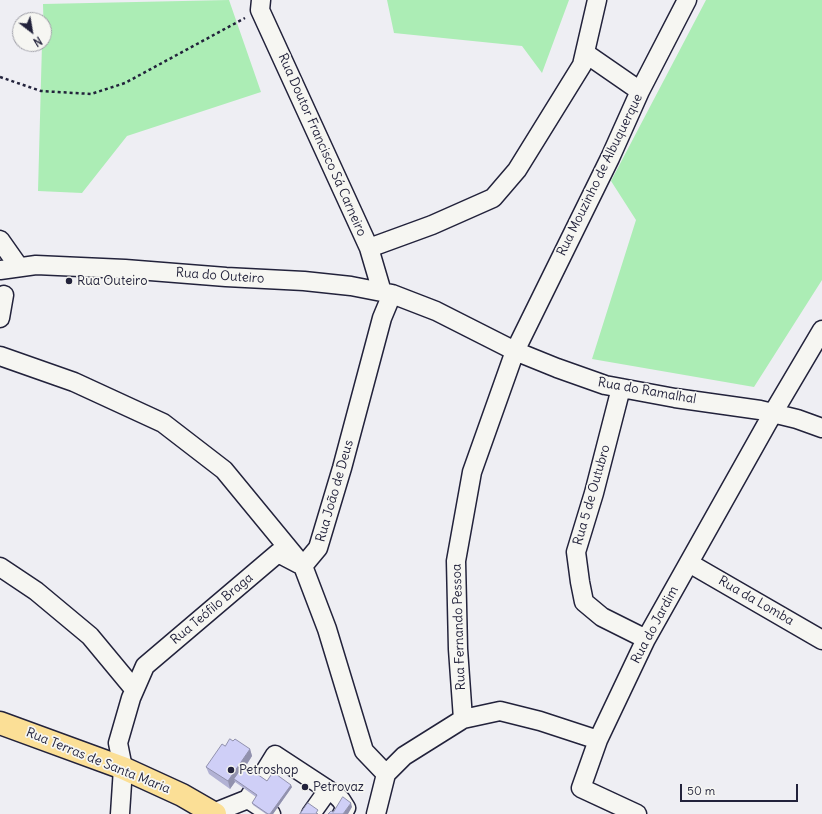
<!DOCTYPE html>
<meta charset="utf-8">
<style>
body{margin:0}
#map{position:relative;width:822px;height:814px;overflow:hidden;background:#eeeef3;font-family:Delius,sans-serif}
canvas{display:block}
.north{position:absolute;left:12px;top:12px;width:40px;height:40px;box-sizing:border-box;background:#f6f6f2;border:1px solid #a1a1a9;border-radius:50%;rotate:149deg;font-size:11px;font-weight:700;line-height:16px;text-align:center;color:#22223b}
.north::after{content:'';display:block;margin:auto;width:14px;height:18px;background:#22223b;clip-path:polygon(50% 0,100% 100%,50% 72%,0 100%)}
.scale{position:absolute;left:680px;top:784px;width:118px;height:18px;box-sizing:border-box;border:2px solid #22223b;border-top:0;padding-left:5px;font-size:12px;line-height:14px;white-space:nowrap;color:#22223b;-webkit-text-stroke:3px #f6f6f2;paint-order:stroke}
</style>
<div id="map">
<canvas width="822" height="814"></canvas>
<div class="north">N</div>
<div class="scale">50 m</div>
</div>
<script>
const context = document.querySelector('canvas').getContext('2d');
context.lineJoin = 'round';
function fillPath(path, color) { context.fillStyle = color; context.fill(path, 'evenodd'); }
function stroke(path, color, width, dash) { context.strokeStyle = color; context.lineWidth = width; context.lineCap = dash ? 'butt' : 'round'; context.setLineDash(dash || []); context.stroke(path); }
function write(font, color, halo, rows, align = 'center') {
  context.font = font + ' Delius,sans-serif'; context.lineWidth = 3.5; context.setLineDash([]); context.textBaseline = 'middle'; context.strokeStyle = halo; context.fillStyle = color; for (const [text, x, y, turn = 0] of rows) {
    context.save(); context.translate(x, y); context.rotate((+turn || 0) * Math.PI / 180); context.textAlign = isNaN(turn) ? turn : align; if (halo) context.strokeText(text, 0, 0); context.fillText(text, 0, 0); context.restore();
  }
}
fillPath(new Path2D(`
 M229,0L261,92L127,136L82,193L38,191L42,44H44L43,4Z
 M387,0H569L542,73L522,46L394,33Z
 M706,0H822V280L754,387L592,359L636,220L611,181Z`), '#acedb5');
const minor = new Path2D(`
 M261,0L260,10L369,248L382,292
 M585,53L640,91
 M0,240L19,267
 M369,248L432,225L493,198L517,170L582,65L597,0
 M0,270L36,265L125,269L226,277L304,281L351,286L392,294L436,311L515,351L557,368L605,385L675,398L760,410L797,419L822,428
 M0,318L4,295
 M0,356L74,382L163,423L224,470L303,566
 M621,388L594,493L576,552L580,582L584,602L602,617L646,639
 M689,563L822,640
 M0,567L36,591L90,636L134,689
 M463,719L458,649L456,561L472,472L515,351L610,158L640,91L687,0
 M386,774L404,756L463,719L500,711L540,721L598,740
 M248,799L275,755L336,795L341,800L346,808L342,814
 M213,813L248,799L271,814
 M120,814L123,768L118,743L131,698L145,666L278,553L299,564
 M311,814L328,790
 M376,814L386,774L364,751L327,629L303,566L318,548L342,468L382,318L392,294
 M637,814L581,788L598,740L646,639L773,413L822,330`);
const major = new Path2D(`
 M0,723L123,768L182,795L215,814`);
stroke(minor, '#22223b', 21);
stroke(major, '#22223b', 25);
stroke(new Path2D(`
 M0,77L41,91L91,94L125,83L245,18`), '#22223b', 2.5, [3, 3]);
stroke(minor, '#f6f6f2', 18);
stroke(major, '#fbdf96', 22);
fillPath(new Path2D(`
 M233,741L250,749L252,756L246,766L267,781L292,787L273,814H266L253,805L252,803L256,797L235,782L230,789L209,774L206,767L225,746Z`), '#b2b2d4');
fillPath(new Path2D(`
 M250,749L252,756L236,781L234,779L235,782L230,789L228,781Z
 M291,785L292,787L273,814H270Z
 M351,803L352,807L348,814H343Z`), '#9191ad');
const building = new Path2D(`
 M230,739L233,741L235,739L250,749L228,781L206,767L222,744L225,746Z
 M244,765L267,781L273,772L291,785L270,814H268L252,803L257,795L234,779Z
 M343,797L351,803L343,814H328L331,811L333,812Z
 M308,803L318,810L316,813L318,814H300Z`);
fillPath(building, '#cfcff7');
stroke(building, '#9191ad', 1);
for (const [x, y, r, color] of [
 [69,281,4,"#22223b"],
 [231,770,4,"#22223b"],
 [305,787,4,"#22223b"]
]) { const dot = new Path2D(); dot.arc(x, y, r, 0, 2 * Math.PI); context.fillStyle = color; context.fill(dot); stroke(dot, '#f6f6f2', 1.5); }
write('13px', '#22223b', '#f6f6f2', [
 ["Rua Doutor Francisco Sá Carneiro",322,145,66],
 ["Rua Mouzinho de Albuquerque",600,175,-64],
 ["Rua do Outeiro",220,276,4],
 ["Rua do Ramalhal",647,391,10],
 ["Rua João de Deus",335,491,-74],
 ["Rua 5 de Outubro",592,495,-74],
 ["Rua da Lomba",756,601,30],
 ["Rua Teófilo Braga",212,609,-40],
 ["Rua do Jardim",655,625,-62],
 ["Rua Fernando Pessoa",459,627,-92],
 ["Rua Terras de Santa Maria",98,761,22]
]);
write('13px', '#22223b', '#f6f6f2', [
 ["Rua Outeiro",77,281],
 ["Petroshop",239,770],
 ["Petrovaz",313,787]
], 'left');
</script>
